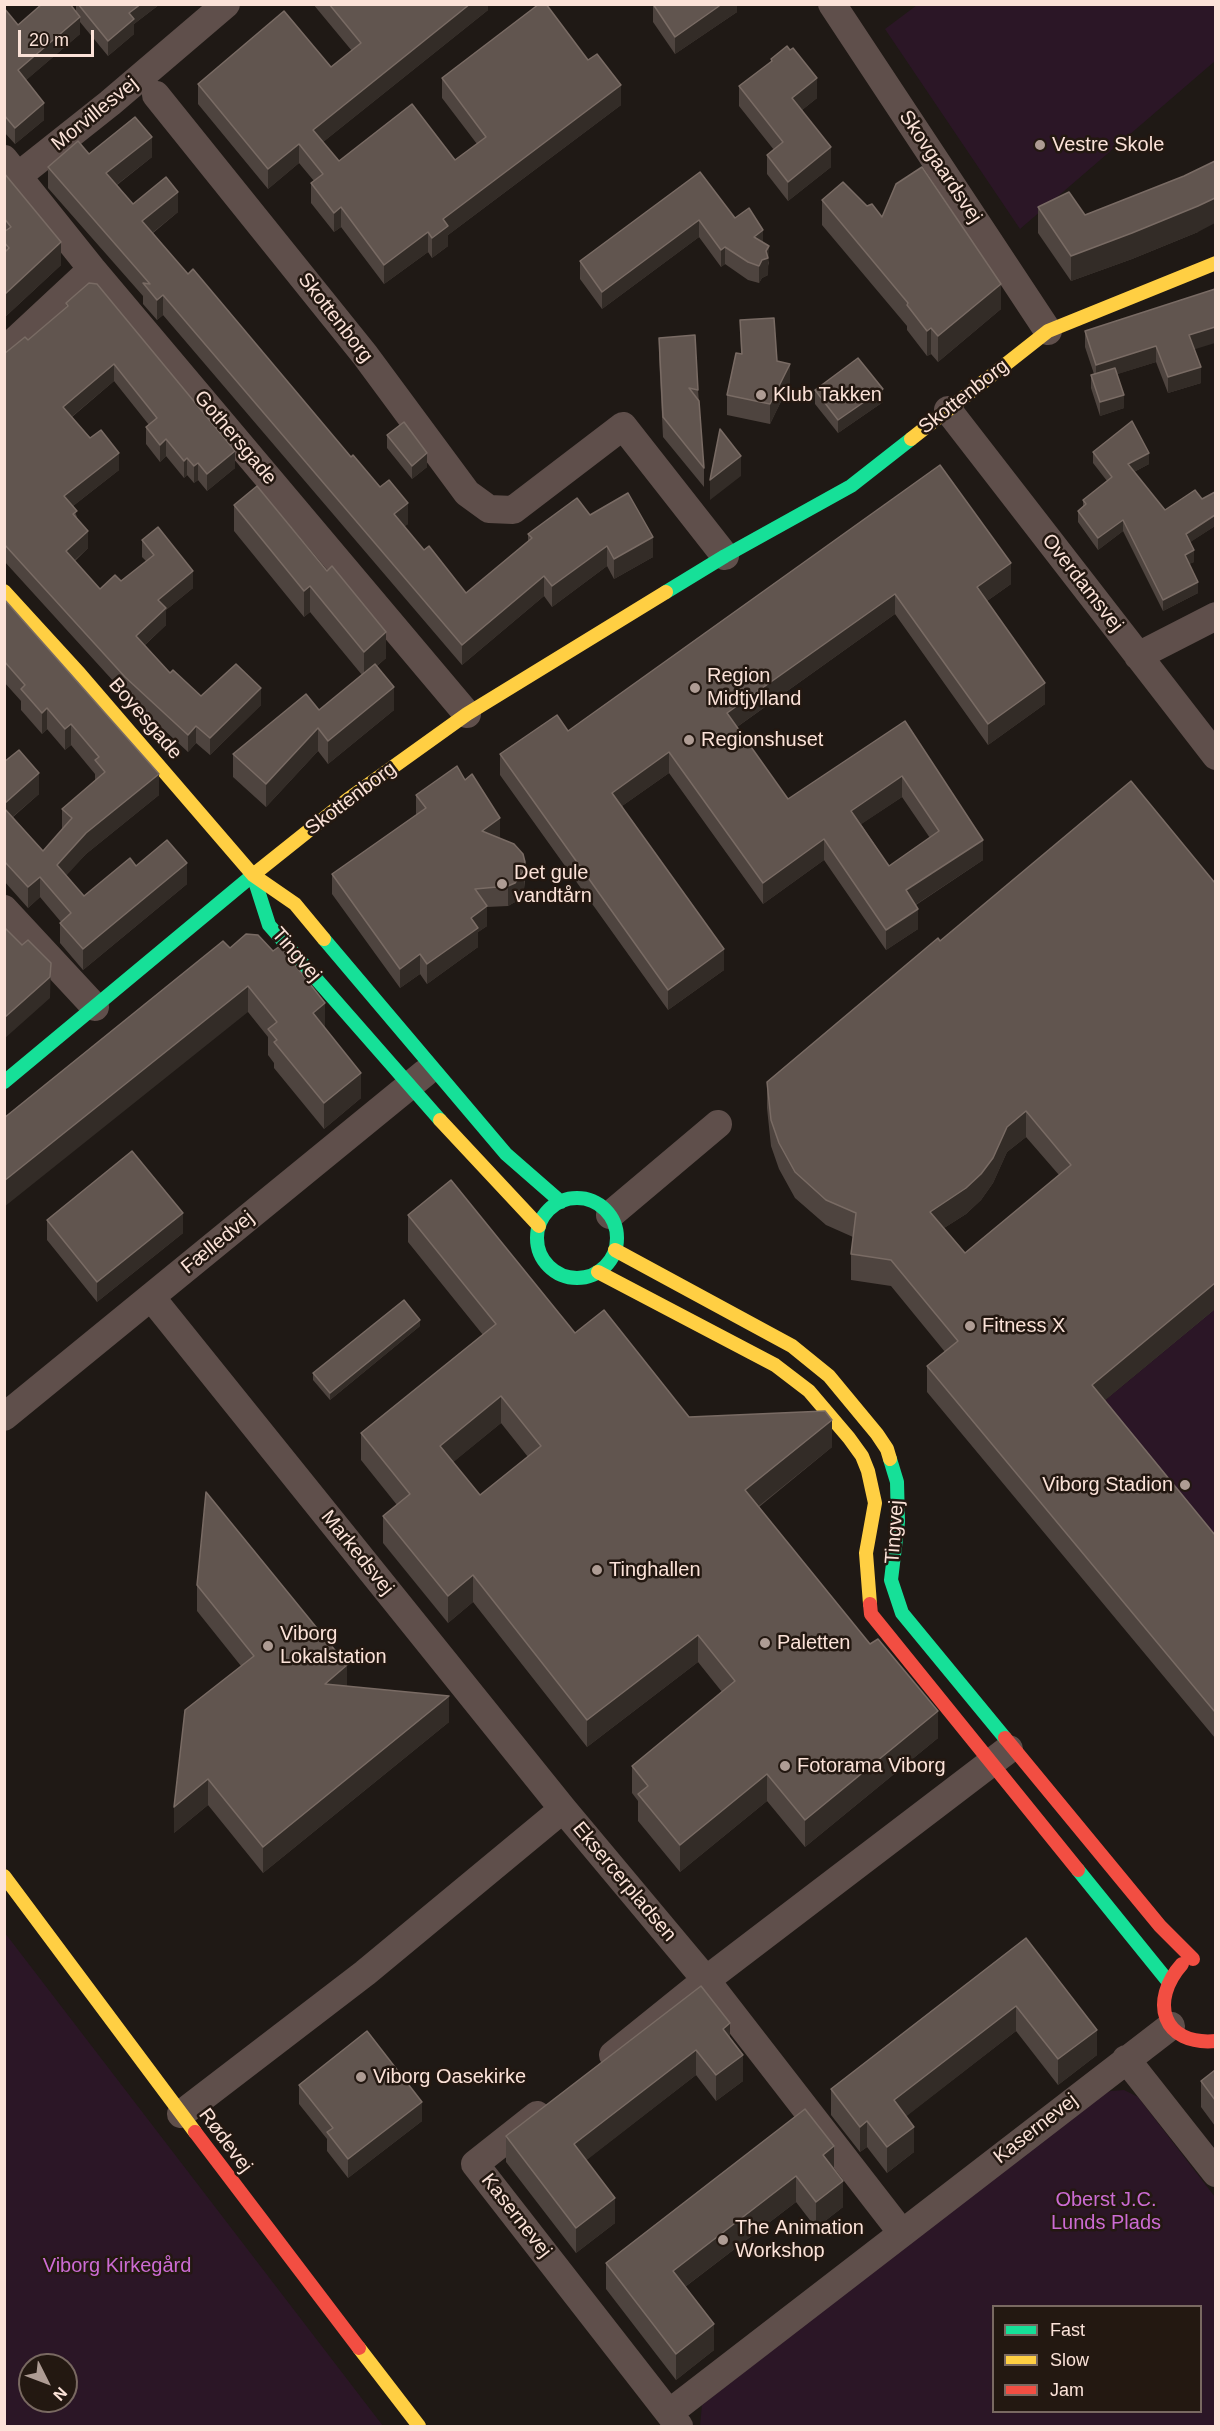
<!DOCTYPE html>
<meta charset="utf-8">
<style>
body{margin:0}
#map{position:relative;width:1220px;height:2431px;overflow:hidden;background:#1f1915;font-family:Arial,sans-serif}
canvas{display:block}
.frame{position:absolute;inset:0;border:6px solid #fbe2d8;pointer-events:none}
.legend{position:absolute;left:992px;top:2305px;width:210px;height:108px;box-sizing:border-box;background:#231811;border:2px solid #796961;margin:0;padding:8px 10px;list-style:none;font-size:18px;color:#fbe2d8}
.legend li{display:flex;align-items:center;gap:12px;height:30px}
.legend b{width:30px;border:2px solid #796961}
.north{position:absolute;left:18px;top:2353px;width:60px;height:60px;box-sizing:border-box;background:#231811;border:2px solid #796961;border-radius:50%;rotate:132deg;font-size:16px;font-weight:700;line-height:24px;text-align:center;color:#fbe2d8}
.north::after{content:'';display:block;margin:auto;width:21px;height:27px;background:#ae9c94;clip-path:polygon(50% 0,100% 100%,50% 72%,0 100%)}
.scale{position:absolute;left:18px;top:30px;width:76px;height:27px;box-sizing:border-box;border:3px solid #fbe2d8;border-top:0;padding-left:8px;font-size:18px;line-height:21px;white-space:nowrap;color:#fbe2d8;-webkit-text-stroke:4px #231811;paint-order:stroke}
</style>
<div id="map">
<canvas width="1220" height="2431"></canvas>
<div class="frame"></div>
<ul class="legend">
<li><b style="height:8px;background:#16e098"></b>Fast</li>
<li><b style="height:8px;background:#ffcf43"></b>Slow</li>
<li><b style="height:8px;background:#f24e42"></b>Jam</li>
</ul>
<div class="north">N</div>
<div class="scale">20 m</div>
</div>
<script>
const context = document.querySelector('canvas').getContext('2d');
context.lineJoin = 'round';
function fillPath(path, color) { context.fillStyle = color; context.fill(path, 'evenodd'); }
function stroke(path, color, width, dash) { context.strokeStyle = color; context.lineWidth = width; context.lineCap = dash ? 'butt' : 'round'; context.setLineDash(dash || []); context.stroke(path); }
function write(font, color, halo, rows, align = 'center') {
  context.font = font + ' Arial,sans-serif'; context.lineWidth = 5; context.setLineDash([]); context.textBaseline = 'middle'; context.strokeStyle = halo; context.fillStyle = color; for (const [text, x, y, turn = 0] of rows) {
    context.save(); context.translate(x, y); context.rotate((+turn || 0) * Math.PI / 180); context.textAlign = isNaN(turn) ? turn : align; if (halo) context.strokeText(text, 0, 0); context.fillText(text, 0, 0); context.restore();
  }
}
fillPath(new Path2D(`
 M917,5H1215V61L1020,229L885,29Z
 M1215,1309V1560L1092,1411Z
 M5,1933L383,2426H5ZM30,2365H66V2401H30Z
 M1124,2090L1138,2097L1215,2197V2426H700L702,2405L1098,2096L1111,2091ZM994,2306H1200V2412H994Z`), '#2b1626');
stroke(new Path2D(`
 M832,4L1048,331
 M156,95L365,355L467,493L489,509L513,510L623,426L725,556
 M4,159L92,269L467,714
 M18,176L110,103L226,4
 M4,351L92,269
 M948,410L1216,756
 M1138,656L1216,616
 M4,909L95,1007
 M610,1215L718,1124
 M151,1297L563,1809L706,1980L1009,1749
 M4,1417L425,1073
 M613,2055L706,1980L902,2233
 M1126,2059L1216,2173
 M181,2114L365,1973L563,1809
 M537,2115L475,2164L679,2426
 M669,2413L1171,2026`), '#5f4f4b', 28);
stroke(new Path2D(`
 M666,592L725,556L851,486L911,439
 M253,875L269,925L440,1120
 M324,939L506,1154L561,1202
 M4,1082L253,875
 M537 1238a40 40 0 1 1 80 0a40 40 0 1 1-80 0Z
 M890,1459L897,1482L898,1522L891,1580L902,1613L1005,1738
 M1078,1870L1167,1980`), '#16e098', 14);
stroke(new Path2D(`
 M911,439L1048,331L1216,263
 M4,591L80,674L253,875L295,904L324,939
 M253,875L347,800L467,714L666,592
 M440,1120L539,1226
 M615,1250L792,1346L829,1376L877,1434L887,1449L890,1459
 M598,1272L775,1365L809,1391L849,1438L862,1456L868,1471L875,1503L866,1553L870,1604
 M4,1876L195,2132
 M359,2348L419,2426`), '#ffcf43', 14);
stroke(new Path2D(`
 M870,1604L871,1614L1078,1870
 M1005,1738L1160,1926L1193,1959
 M1182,1964C1149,2001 1162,2046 1216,2041
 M195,2132L359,2348`), '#f24e42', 14);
fillPath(new Path2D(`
 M76,4H160L134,24V34L108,56L80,22V34L26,80L44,120L15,144L4,132V8L18,25L76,12Z
 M313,4H488V10L323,142L339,161L455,160L477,144L442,98V78L621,105L448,235V246L432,258L428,252L384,284L341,227L334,232L311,203V183L314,181L299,163L268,189L198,104V84L331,67L352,51Z
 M737,4V12L675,54L653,22V5Z
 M771,59L817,98L802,110L831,167L788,201L767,174V155L774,150L739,106V86L771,62Z
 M89,154L152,157L117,185L133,204L178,212L153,233L188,274L351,457L408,524L404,526L424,550L466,593L528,541V534L590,515L653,557L614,579L607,566L552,607L544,596L462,665L163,315L157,320L143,304V296L48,188V167Z
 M700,172L735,218L763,243L769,263L768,266V275L762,278L759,283L748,280L725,264L721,267L699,237L602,309L580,279V261Z
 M4,173L61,265L4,318Z
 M1184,176L1198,232L1132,259L1071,281L1038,233V207L1085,215Z
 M822,200L867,206L882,217L1001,309L938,362L931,354L927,356L907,330V326L822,225Z
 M66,303L235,468L207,491L198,480L194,483L187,475L184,478L166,456L160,462L146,444V427L149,425L114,381L72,417L119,470L73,506L88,548L75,561L100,589L121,581L146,561L142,557V540L193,588L166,610V625L145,645L170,673L201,696L261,705L210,755L196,743L188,752L125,694L4,561V354L28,340L66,307Z
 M740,320L777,361L790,383L770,424L727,415V395L741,354Z
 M1085,331L1194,349L1201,383L1168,393L1156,362L1117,374L1124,408L1100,416L1091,388V375L1094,374L1085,347Z
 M659,338L698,390L704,468V487L663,437L659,357Z
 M815,390L883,402L838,433L815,404Z
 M387,435L427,467L412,479L387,448Z
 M1093,452L1149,464L1134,472L1165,510L1202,499L1215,492V526L1190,542L1194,562L1189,564L1198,593L1163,611L1123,531L1098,550L1078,522V511L1083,507V500L1107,481L1093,463Z
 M940,465L1011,584L987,601L1045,704L988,745L895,614L737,727L788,799L905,721L983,860L916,905L918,929L886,950L824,860L763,904L669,773L622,806L724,970L668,1010L500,775V754L568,731ZM902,797L930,838L889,866L861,824Z
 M234,505L386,658L377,666L394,710L328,764L318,751L266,807L233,777V754L319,710L362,675L310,612L304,617L234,531Z
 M4,599L159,795L86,854L66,875L84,896L136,866L187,884L83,970L60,943V923L61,922L40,897L28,908L4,881V762L39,794L13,817L43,851L62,830V809L95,781V774L71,745L65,750L47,729L42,734L21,710V701L4,682Z
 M1215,683V700L1214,698V685Z
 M416,795L500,838L525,881L524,889L515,902L508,906L487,907V926L478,932V947L427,984L420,974L400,988L332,894V874L416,815Z
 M1215,883V1309L1105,1400L1215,1535V1738L927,1392V1366L945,1352L891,1286L851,1280V1254L853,1237L826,1225L795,1198L779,1169L771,1146L767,1108V1082L940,941ZM1026,1137L1059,1175L965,1253L944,1228L966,1214L981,1200L993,1183L1007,1152Z
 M230,948L325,1028L361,1098L324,1129L274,1068V1063L268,1055V1037L248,1012Z
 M408,1215L575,1333L689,1417L832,1447L759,1507L938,1738L805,1847L767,1801L680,1872L638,1821V1801L632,1793V1766L722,1692L698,1662L587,1747L473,1602L448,1623L383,1543V1516L397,1505L361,1460V1433L483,1335L408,1242ZM501,1423L528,1457L480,1495L453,1462Z
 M47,1220L183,1233L97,1302L47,1240Z
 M420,1326L330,1400L313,1380V1373Z
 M197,1585L347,1686L449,1722L263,1873L208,1805L174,1833L241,1666L197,1611Z
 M1026,1938L1097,2055L1058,2085L1016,2031L906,2116L914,2152L887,2173L867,2147L860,2152L831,2115V2089Z
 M701,1986L730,2038L743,2081L716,2101L696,2075L586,2160L615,2223L576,2253L506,2162V2136Z
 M1215,2070V2126L1201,2107V2081Z
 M299,2085L422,2121L348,2178L327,2151V2139L299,2104Z
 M805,2109L834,2169L843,2207L816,2228L796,2202L685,2287L714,2350L676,2380L606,2289V2263Z`), '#4e443f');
fillPath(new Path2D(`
 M141,4H160L134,24V34L108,56V41L129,13Z
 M470,4H488V10L313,150V130Z
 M722,4H737V12L675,54V37Z
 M80,17V34L18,87V70Z
 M817,78V98L792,118V98Z
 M621,85V105L448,235V246L432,258V238L443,219Z
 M44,103V120L15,144V128Z
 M152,137V157L106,193V173Z
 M299,144V163L268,189V169Z
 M831,147V167L788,201V182Z
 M178,192V212L142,241V221Z
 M1215,198V223L1198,232L1132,259L1071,281V256Z
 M341,207V227L334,232V213Z
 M699,220V237L602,309V292Z
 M763,230V247L754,237Z
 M428,232V252L384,284V265Z
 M61,242V265L4,318V295Z
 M769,246L768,275L762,278L759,283V266Z
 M725,247V264L721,267V250Z
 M1001,284V309L938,362V336Z
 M163,295V315L157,320V300Z
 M1215,327V343L1189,351V335Z
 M931,328V354L927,356V331Z
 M1156,346V362L1096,381V365Z
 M114,364V381L63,424V407Z
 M790,364V383L770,424V404Z
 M1201,367V383L1168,393V377Z
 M883,389V402L838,433V420Z
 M1124,395V408L1100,416V402Z
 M166,439V456L160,462V445Z
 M235,451V468L207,491V474Z
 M119,453V470L64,513V496Z
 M427,453V467L412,479V466Z
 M1149,453V464L1128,475V464Z
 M741,456V476L710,500V480Z
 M187,458V475L184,478V461Z
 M198,463V480L194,483V466Z
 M408,503V524L394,535V514Z
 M1215,515V526L1186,545V534Z
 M1123,520V531L1098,550V538Z
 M88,531V548L66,568V551Z
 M653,537V557L614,579V559Z
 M607,546V566L552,607V586Z
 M1194,550V562L1185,566V555Z
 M1011,563V584L977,608V587Z
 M193,571V588L166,610V625L136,653V636L158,600Z
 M544,576V596L462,665V645Z
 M1198,582V593L1163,611V600Z
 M310,586V612L304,617V591Z
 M895,594V614L727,734V713Z
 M386,632V658L364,677V652Z
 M1045,683V704L988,745V724Z
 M394,687V710L328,764V741Z
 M261,688V705L210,755V738Z
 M47,708V729L42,734V713Z
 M71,724V745L65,750V729Z
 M196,726V743L188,752V735Z
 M318,728V751L266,807V784Z
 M669,752V773L612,813V793Z
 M39,773V794L4,824V804Z
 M159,774V795L86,854L57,886V865L86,833Z
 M902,776V797L851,831V811Z
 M500,818V838L482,831Z
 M824,839V860L763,904V883Z
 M983,840V860L906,911V890Z
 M525,862L524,889L515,902L508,906V886Z
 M187,863V884L83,970V949Z
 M40,877V897L28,908V887Z
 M487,906V926L478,932V947L427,984V964L471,918Z
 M918,909V929L886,950V930Z
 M724,949V970L668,1010V990Z
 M420,954V974L400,988V969Z
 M51,963L50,998L4,1039V1018Z
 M248,986V1012L4,1207V1181Z
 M325,1003V1028L313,1013Z
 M361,1073V1098L324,1129V1103Z
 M1026,1111V1137L1007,1152L993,1183L981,1200L966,1214L930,1237V1212L1007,1127Z
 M183,1213V1233L97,1302V1282Z
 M1215,1283V1309L1092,1411V1385Z
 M420,1320V1326L330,1400V1393Z
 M501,1396V1423L440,1473V1446Z
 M832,1420V1447L745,1517V1490Z
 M473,1575V1602L448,1623V1596Z
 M698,1635V1662L587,1747V1720Z
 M347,1665V1691L325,1684Z
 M449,1696V1722L263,1873V1847Z
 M938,1711V1738L805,1847V1820Z
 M767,1774V1801L680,1872V1845Z
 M208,1779V1805L174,1833V1807Z
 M1016,2006V2031L894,2126V2100Z
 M730,2023V2049L723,2029Z
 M1097,2030V2055L1058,2085V2059Z
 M696,2050V2075L574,2170V2144Z
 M743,2055V2081L716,2101V2075Z
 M422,2102V2121L348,2178V2159Z
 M867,2121V2147L860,2152V2127Z
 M914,2127V2152L887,2173V2147Z
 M834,2146V2172L823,2155Z
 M796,2176V2202L673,2296V2271Z
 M843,2181V2207L816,2228V2202Z
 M615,2198V2223L576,2253V2228Z
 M714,2324V2350L676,2380V2354Z`), '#332c27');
const building = new Path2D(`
 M42,4H70L80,17L18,70L44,103L15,128L4,115V8L18,25Z
 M78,4H141L129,13L134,19L108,41Z
 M329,4H470L313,130L339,161L412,104L455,160L486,137L442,78L539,4H546L588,60L597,54L621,85L443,219L448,226L432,238L428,232L384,265L341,207L334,213L311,183L323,174L299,144L268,169L198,84L284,11L331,67L361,43Z
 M653,4H722L675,37Z
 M787,46L790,50L793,48L817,78L792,98L831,147L788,182L767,155L783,142L739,86L772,61L771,59Z
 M135,117L152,137L106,173L133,204L166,177L178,192L142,221L188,274L193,269L351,457L353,455L380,487L389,480L408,503L394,514L424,550L429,546L466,593L532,538L528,534L577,498L590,515L628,493L653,537L614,559L607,546L552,586L544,576L462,645L163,295L157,300L143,283L150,284L48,167L78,141L89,154Z
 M1215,161V198L1198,206L1132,233L1071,256L1038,207L1069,192L1085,215L1184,176Z
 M922,167L1001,284L938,336L931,328L927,331L907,305L908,303L822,200L843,182L867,206L872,204L882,217L896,184Z
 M700,172L735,218L749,208L763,230L754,237L769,246L766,251L768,258L762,260L759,266L748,262L725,247L721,250L699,220L602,292L580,261Z
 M4,173L61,242L4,295V253L9,248L4,242V232L11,227L4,218Z
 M89,283L97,284L235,451L207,474L198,463L194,466L187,458L184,461L166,439L160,445L146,427L157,418L114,364L63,407L90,438L101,430L119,453L64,496L77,511L73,514L88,531L66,551L100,589L115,575L121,581L154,555L142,540L158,527L193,571L158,600L166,608L136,636L170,673L173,670L201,696L236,664L261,688L210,738L196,726L188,735L125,677L4,544V354L25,337L28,340L68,306L66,303Z
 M1215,289V327L1189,335L1201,367L1168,377L1156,346L1096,365L1085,331Z
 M774,318L777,361L790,364L770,404L727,395L736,353L742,354L740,320Z
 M695,335L698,390L689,388L699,401L704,468L663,417L659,338Z
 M858,358L883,389L838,420L815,390Z
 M1115,368L1124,395L1100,402L1091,375Z
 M1132,421L1149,453L1128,464L1165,510L1195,490L1202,499L1215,492V515L1186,534L1194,550L1185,555L1198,582L1163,600L1123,520L1098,538L1078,511L1086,504L1083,500L1112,477L1093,452Z
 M404,422L427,453L412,466L387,435Z
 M720,429L741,456L710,480Z
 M940,465L1011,563L977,587L1045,683L988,724L895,594L727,713L788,799L905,721L983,840L906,890L918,909L886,930L824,839L763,883L669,752L612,793L724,949L668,990L500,754L557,715L568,731ZM902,776L939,831L889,866L851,811Z
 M257,486L327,571L332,566L386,632L364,652L310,586L304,591L234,505Z
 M4,599L159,774L86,833L57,865L84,896L130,858L136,866L167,840L187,863L83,949L60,923L71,913L40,877L28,887L4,861V808L43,851L72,818L62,809L105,772L95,760L99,757L71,724L65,729L47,708L42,713L21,689L25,685L4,661Z
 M375,664L394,687L328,741L318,728L266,784L233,754L306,694L319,710Z
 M19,750L39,773L4,804V762Z
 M457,766L465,780L472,774L500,818L482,831L514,844L523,854L525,862L524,870L515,883L508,886L475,889L487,906L471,918L478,928L427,964L420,954L400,969L332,874L426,808L416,795Z
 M1131,781L1215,883V1283L1092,1385L1215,1535V1712L927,1366L958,1341L891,1260L851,1254L856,1213L826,1200L795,1172L779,1143L771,1120L767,1082L938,938L940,941ZM1026,1111L1071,1165L965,1253L930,1212L966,1188L981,1174L993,1158L1007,1127Z
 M4,927L22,945L28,940L51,963L50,977L4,1018Z
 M246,934L258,935L273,951L280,946L325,1003L313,1013L361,1073L324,1103L274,1042L277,1040L268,1029L277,1022L248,986L4,1181V1118L223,941L230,948Z
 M132,1151L183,1213L97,1282L47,1220Z
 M451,1180L575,1333L604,1310L689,1417L825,1411L832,1420L745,1490L870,1644L878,1639L938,1711L805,1820L767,1774L680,1845L638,1794L648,1786L632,1766L735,1681L698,1635L587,1720L473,1575L448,1596L383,1516L410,1494L361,1433L496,1324L408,1215ZM501,1396L541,1446L480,1495L440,1446Z
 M404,1300L420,1320L330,1393L313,1373Z
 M206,1492L347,1665L325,1684L449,1696L263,1847L208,1779L174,1807L185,1710L254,1656L197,1585Z
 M1026,1938L1097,2030L1058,2059L1016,2006L894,2100L914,2127L887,2147L867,2121L860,2127L831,2089Z
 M701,1986L730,2023L723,2029L743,2055L716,2075L696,2050L574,2144L615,2198L576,2228L506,2136Z
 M367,2031L422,2102L348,2159L327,2132L333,2128L299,2085Z
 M1215,2070V2100L1201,2081Z
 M805,2109L834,2146L823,2155L843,2181L816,2202L796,2176L673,2271L714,2324L676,2354L606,2263Z`);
fillPath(building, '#61554f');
stroke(building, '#796b64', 1.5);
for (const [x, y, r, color] of [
 [1040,145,6,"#ae9c94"],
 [761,395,6,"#ae9c94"],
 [695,688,6,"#ae9c94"],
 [689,740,6,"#ae9c94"],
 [502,884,6,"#ae9c94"],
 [970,1326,6,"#ae9c94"],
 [1185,1485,6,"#ae9c94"],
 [597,1570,6,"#ae9c94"],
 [765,1643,6,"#ae9c94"],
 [268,1646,6,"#ae9c94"],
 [785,1766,6,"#ae9c94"],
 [361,2077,6,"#ae9c94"],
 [723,2240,6,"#ae9c94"]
]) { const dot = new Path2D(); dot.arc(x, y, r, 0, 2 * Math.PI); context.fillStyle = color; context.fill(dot); stroke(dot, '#231811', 2); }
write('20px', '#fbe2d8', '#231811', [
 ["Morvillesvej",95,114,-39],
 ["Skovgaardsvej",940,167,56],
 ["Skottenborg",335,318,52],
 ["Skottenborg",964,397,-38],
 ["Gothersgade",235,438,50],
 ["Overdamsvej",1082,583,52],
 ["Boyesgade",145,719,49],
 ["Skottenborg",351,799,-37],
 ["Tingvej",296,955,49],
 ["Fælledvej",218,1243,-39],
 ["Tingvej",895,1532,-86],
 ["Markedsvej",357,1553,51],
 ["Eksercerpladsen",624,1882,50],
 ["Kasernevej",1036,2129,-38],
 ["Rødevej",225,2141,53],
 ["Kasernevej",516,2216,52]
]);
write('20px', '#fbe2d8', '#231811', [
 ["Vestre Skole",1052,145],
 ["Klub Takken",773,395],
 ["Region",707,676],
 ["Midtjylland",707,699],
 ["Regionshuset",701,740],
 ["Det gule",514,873],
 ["vandtårn",514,896],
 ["Fitness X",982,1326],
 ["Viborg Stadion",1173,1485,"right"],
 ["Tinghallen",609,1570],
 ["Viborg",280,1634],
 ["Lokalstation",280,1657],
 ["Paletten",777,1643],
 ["Fotorama Viborg",797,1766],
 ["Viborg Oasekirke",373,2077],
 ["The Animation",735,2228],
 ["Workshop",735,2251]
], 'left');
write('20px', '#cc6bd3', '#231811', [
 ["Oberst J.C.",1106,2200],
 ["Lunds Plads",1106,2223],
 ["Viborg Kirkegård",117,2266]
]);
</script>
